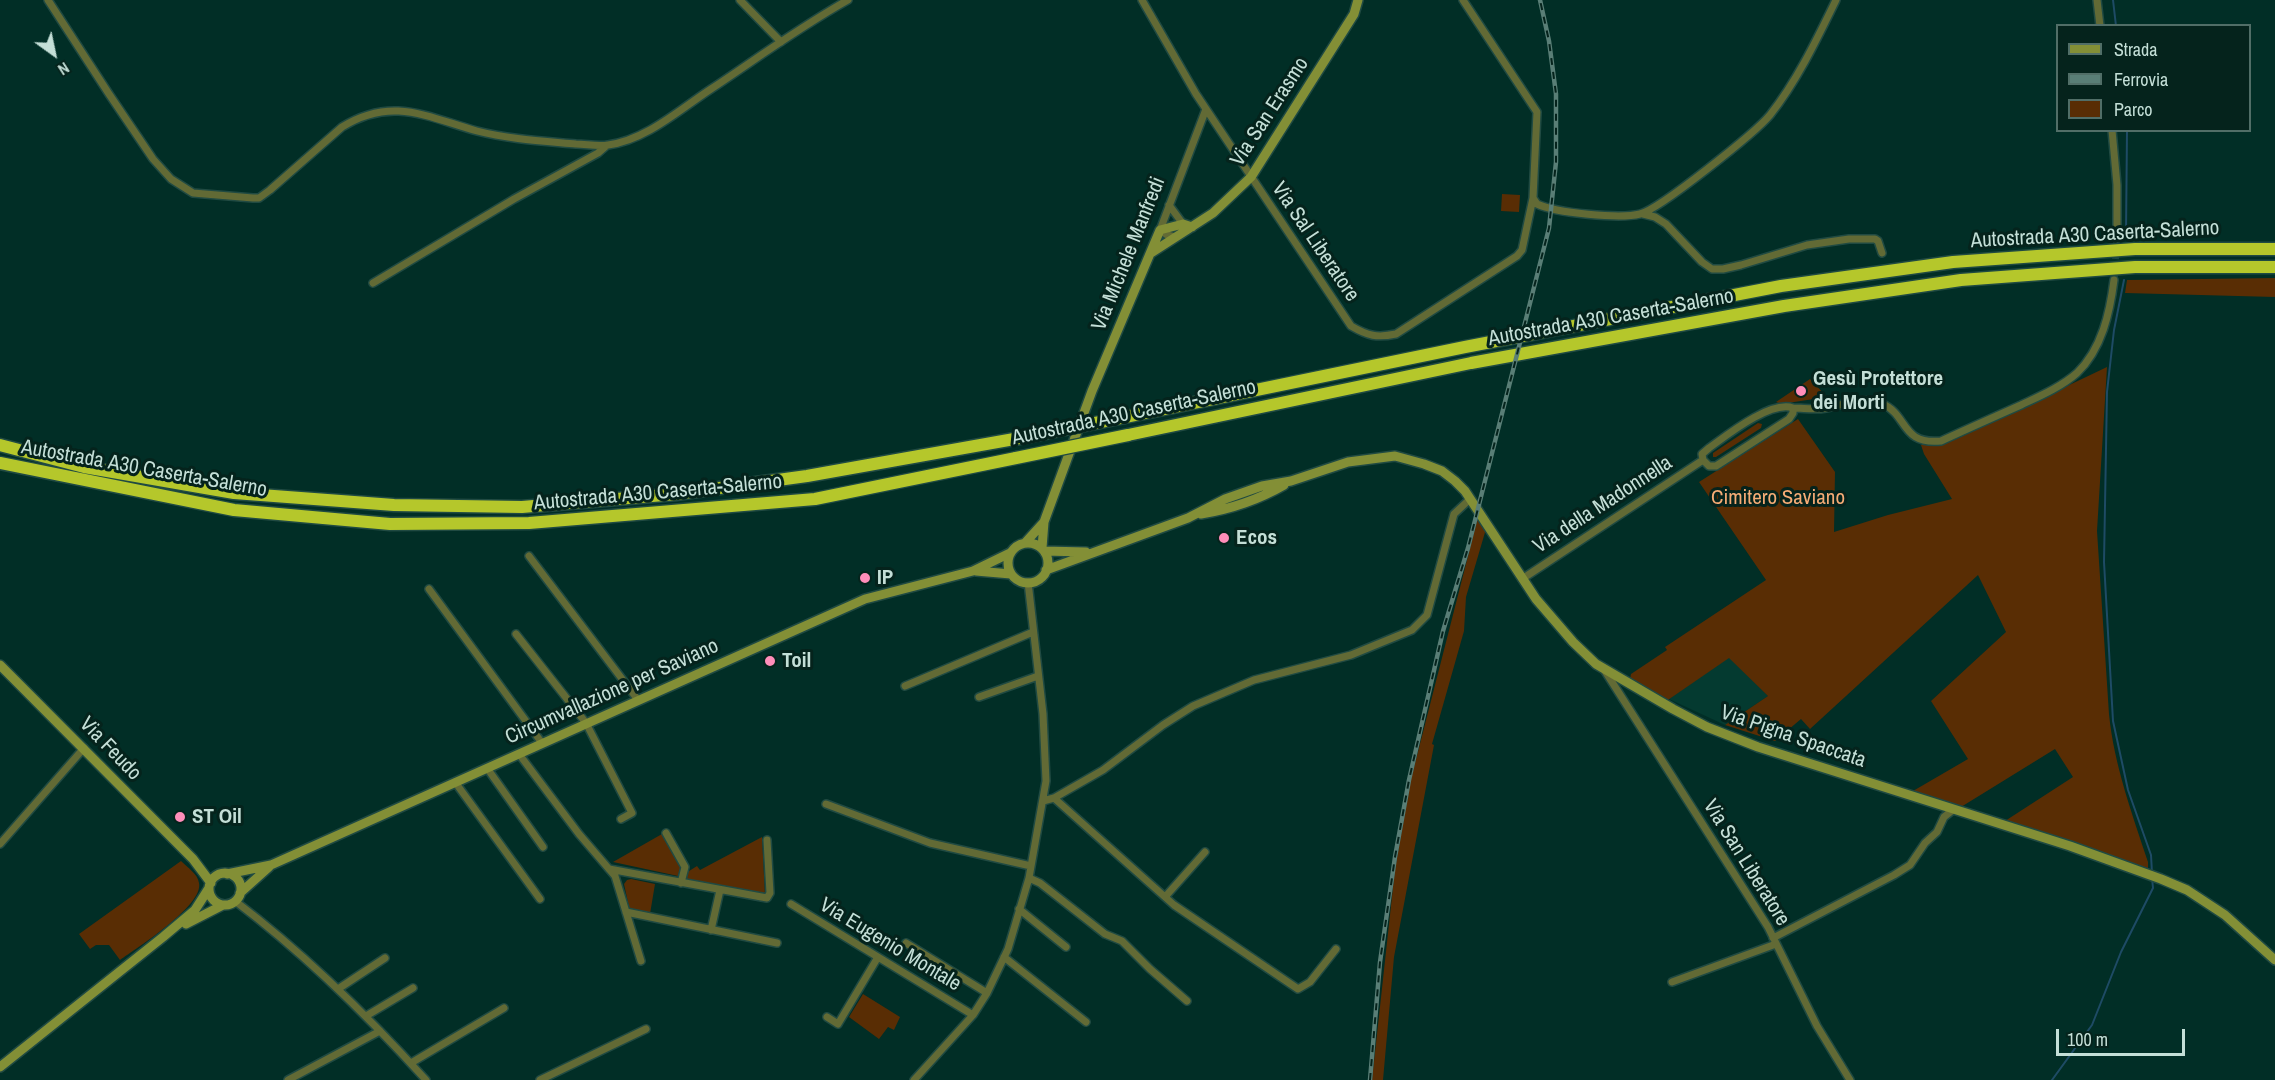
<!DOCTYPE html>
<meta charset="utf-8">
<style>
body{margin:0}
#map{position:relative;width:2275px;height:1080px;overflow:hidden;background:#012e26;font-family:"Archivo Narrow",sans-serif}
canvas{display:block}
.legend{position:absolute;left:2056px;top:24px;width:195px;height:108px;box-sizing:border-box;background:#05231c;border:2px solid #516e67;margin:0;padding:8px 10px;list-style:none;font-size:18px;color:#c4dfd7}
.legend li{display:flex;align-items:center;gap:12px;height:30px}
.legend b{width:30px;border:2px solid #516e67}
.north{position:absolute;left:24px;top:24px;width:60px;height:60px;-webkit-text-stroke:4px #05231c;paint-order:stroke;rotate:147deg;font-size:16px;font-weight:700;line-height:24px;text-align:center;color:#c4dfd7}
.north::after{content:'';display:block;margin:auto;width:21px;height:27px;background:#c4dfd7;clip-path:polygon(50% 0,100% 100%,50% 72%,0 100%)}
.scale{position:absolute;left:2056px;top:1029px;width:129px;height:27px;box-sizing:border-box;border:3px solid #c4dfd7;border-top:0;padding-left:8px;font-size:18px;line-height:21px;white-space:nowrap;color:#c4dfd7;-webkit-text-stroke:4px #05231c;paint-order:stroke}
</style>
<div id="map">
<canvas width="2275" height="1080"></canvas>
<ul class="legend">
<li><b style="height:8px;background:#838f36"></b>Strada</li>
<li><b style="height:8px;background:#597e76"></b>Ferrovia</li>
<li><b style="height:16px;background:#592d04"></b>Parco</li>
</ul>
<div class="north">N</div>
<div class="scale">100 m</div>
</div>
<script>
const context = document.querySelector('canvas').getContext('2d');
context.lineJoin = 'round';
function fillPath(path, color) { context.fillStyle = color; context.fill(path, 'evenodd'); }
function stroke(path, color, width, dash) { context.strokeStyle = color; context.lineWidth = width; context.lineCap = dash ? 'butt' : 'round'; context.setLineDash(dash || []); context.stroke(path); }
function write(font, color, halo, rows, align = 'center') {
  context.font = font + ' "Archivo Narrow",sans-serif'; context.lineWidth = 6; context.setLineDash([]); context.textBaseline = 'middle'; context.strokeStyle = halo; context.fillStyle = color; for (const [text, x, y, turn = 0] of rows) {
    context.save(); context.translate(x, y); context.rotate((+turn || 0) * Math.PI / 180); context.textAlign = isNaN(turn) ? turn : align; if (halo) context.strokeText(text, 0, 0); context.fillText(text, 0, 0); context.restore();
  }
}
fillPath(new Path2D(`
 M1729,657L1768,696L1725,725L1669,699Z`), '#043a30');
fillPath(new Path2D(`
 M1502,194L1520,195L1519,212L1501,211Z
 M2275,278V297L2125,293L2127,280Z
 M2107,367L2097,531L2109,714C2114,765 2132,813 2148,862V869L2005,821L2073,777L2055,749L1961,807L1913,791L1968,759L1931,701L2006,632L1978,575L1810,729L1801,719L1775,741L1725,725L1768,696L1729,658L1665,702L1630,679L1631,674L1667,650L1665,647L1766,580L1699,482L1798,419L1835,472L1834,532L1888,515L1952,499L1924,454L1921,445L1944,444L1956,439Z
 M1810,379L1827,397L1781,404L1776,402Z
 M1758,423L1762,424L1761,428L1716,457H1713V453Z
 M1478,517L1486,529L1466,597L1464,631L1432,744L1434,745L1394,957L1383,1080H1372L1395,869L1411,779Z
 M662,834L681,867L678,876L613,862Z
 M762,837L765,895L684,879L686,873L697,866L700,870Z
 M181,861C187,867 198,874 199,883C204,905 137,948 120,960L109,945H96L90,949L79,934Z
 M631,879L655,884L650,914L631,910L629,907L624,884L627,880Z
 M863,994L900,1017L894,1030L888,1027L879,1039L849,1017Z`), '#592d04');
stroke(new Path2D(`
 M2113,0L2116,26
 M2126,233L2127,130
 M2124,280L2114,330L2107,392L2104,562L2113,721L2128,790L2151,855L2152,873
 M2052,1080L2092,1025L2121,952L2153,888L2152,878`), '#1e4b65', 2);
stroke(new Path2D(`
 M2114,280L2117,236`), '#1e4941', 7, [7, 3.5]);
const street = new Path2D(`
 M48,0L109,94L153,159L171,179L193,193L253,198H259L270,190L342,127C392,96 427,117 477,131C508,139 543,141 576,144C586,144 598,147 608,145C646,140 679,110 711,89C756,59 800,27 848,0
 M740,0L781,42
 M1142,0L1196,94L1351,326C1368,336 1377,338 1396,334L1517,256L1522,250L1533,198
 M1463,0L1537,112L1533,198L1537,204C1556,213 1620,219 1640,214C1660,209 1756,132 1770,115C1797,81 1817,39 1836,0
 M2097,0L2100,26
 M2112,130L2117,185V236
 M1169,205L1183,224
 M1643,214L1655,217L1666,224L1702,262L1712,269H1723L1741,265L1807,245L1849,239H1875L1878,241L1882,253
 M1175,237L1167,235L1160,230L1206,109
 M373,283L514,199L598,153L606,146
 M1703,460L1702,454L1709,448C1727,435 1771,400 1793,408
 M529,556L638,700
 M1522,579L1703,460L1709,466H1716L1789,419L1793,413V408C1804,408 1815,410 1826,408C1842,405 1866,396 1881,403C1909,415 1900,445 1941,441C1967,429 1994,417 2021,405C2040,396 2061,387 2077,373C2102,349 2110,312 2114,280
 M429,589L542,743
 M516,634L586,723L632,813L621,819
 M1605,671L1768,927L1817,1026L1850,1080
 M905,686L1033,632
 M979,697L1038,676
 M519,754L579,834L615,876L641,961
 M487,768L543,847
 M455,782L540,899
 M1054,798L1174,905L1298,989L1310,982L1336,949
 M1043,801L1054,798L1103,770L1163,725L1193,706L1254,680L1351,655L1412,630L1427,615L1454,514L1470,499
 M826,804L930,843L1031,866
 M666,833L685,867L681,883
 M0,844L84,748
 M609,869L767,898L770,893L767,840
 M1029,878L1040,883L1105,934L1122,941L1150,969L1187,1001
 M1165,897L1205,852
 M235,901C305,954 367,1015 426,1080
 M791,904L973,1015
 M1019,909L1066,947
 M626,912L777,943
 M711,930L720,890
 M1773,938L1894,875L1910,865L1925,843L1937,832L1944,817L1954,809
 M906,943L987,993
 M1004,957L1086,1022
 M1672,982L1776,944
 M338,989L385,958
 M366,1016L413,988
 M827,1017L838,1024L878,957
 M411,1063L504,1008
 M288,1080L380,1031
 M540,1080L646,1029
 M914,1080L973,1015L987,993L1008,949L1029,878L1046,781L1043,714L1028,582`);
const secondary = new Path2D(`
 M1151,253L1213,213L1251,177L1354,14L1358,0
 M1201,514C1231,509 1258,500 1284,485
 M1025,543L1044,522
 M1008 563a20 20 0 1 1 40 0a20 20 0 1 1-40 0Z
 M1042,548L1044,522L1092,391L1160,230L1183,224L1192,227
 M1044,551L1086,552
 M1046,570L1188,518L1225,499L1262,486L1291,481L1348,462L1395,456L1424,464L1442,471L1455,481L1465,491L1536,599L1573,642L1596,664L1673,709L1707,727L1758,747L2070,846L2161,879L2187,890L2225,915L2275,960
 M976,571L1011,574
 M0,665L193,859L211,883
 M209 889a16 16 0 1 1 32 0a16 16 0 1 1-32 0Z
 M227,874L271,865L865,599L973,571L1010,553
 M240,893L269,867
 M186,924L223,905
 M0,1067L163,937L195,910L209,888`);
const highway = new Path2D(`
 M1125,417L1465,347L1781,286L1953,262L2135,249H2275
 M1128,435L1471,363L1784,306L1961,280L2135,267H2275
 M0,445L84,467L234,493L394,505L522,507L676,494L807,476L1031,436
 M0,463L234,510L390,524L529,523L815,499L1016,458`);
stroke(street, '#204a42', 10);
stroke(secondary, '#204a42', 12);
stroke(highway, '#204a42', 15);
stroke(street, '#626a35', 7);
stroke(secondary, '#838f36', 9);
stroke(highway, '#b5c72b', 12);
const rail = new Path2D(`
 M1370,1080L1380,962L1395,857L1409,780L1443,631L1468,548L1549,228L1556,162V94L1549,41L1540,0`);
stroke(rail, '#597e76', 4.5);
stroke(rail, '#05231c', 2, [7]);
const highwayBridge = new Path2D(`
 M1031,436L1125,417
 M1016,458L1128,435`);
stroke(highwayBridge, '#204a42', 15, []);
stroke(highwayBridge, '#b5c72b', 12);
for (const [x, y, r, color] of [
 [1801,391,6,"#ff8eba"],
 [1224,538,6,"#ff8eba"],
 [865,578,6,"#ff8eba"],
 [770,661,6,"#ff8eba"],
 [180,817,6,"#ff8eba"]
]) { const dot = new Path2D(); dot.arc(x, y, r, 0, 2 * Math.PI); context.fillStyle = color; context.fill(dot); stroke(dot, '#05231c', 2); }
write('21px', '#c4dfd7', '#05231c', [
 ["Via San Erasmo",1270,112,-57],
 ["Autostrada A30 Caserta-Salerno",2095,235,-3],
 ["Via Sal Liberatore",1315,242,56],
 ["Via Michele Manfredi",1129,254,-68],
 ["Autostrada A30 Caserta-Salerno",1611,318,-10],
 ["Autostrada A30 Caserta-Salerno",1134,413,-12],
 ["Autostrada A30 Caserta-Salerno",144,469,10],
 ["Autostrada A30 Caserta-Salerno",658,493,-5],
 ["Via della Madonnella",1603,505,-33],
 ["Circumvallazione per Saviano",612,692,-24],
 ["Via Pigna Spaccata",1793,737,19],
 ["Via Feudo",110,749,46],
 ["Via San Liberatore",1746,863,58],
 ["Via Eugenio Montale",890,945,31]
]);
write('bold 21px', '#c4dfd7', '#05231c', [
 ["Gesù Protettore",1813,379],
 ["dei Morti",1813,403],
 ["Ecos",1236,538],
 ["IP",877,578],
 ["Toil",782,661],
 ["ST Oil",192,817]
], 'left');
write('21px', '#f6ac76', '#05231c', [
 ["Cimitero Saviano",1778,498]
]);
</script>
